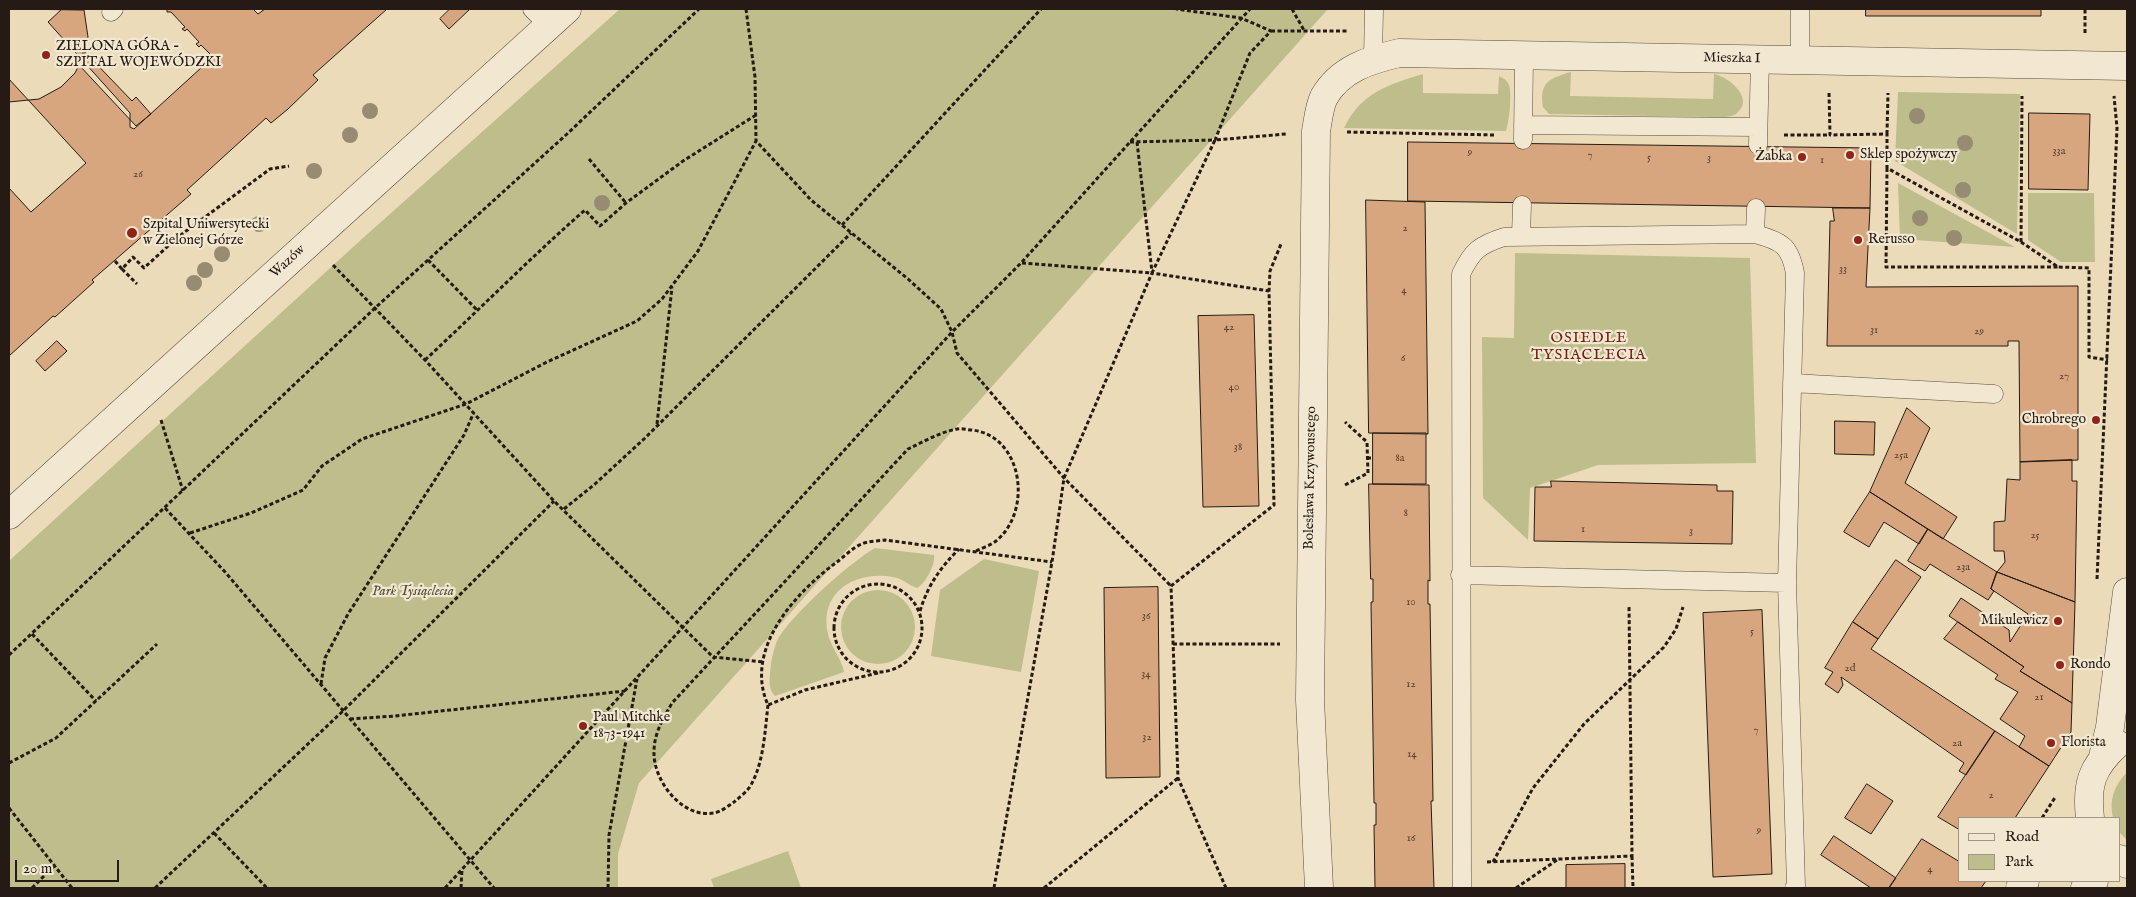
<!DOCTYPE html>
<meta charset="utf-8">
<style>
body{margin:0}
#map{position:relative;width:2136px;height:897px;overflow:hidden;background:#ebdbb9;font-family:"IM FELL English",serif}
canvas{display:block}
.frame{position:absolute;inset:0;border:10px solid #261b14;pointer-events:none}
.legend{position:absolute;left:1958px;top:817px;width:162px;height:65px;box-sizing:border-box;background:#f2e8d2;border:1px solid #a09686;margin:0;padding:6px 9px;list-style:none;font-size:15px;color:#261b14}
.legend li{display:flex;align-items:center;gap:10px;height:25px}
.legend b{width:25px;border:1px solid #a09686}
.scale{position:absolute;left:15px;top:860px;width:104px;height:22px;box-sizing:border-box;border:2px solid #261b14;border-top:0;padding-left:6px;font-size:15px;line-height:18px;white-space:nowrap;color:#261b14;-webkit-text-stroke:4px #f2e8d2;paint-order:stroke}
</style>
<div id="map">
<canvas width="2136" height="897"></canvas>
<div class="frame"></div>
<ul class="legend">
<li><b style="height:6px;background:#f2e8d2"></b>Road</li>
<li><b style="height:14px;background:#bdbe8b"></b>Park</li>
</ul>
<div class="scale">20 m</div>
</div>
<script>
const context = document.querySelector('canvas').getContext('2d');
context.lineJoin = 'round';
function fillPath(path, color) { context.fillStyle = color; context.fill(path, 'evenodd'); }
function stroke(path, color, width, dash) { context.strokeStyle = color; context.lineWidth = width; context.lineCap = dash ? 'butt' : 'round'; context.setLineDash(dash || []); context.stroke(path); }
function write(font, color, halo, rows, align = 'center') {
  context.font = font + ' "IM FELL English",serif'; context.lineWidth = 4.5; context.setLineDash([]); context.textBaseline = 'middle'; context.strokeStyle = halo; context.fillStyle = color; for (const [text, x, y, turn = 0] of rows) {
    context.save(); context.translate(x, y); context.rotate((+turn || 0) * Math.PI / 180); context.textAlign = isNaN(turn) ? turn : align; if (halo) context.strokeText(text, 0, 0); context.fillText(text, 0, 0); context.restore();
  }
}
fillPath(new Path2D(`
 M620,9H1328L639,783L618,854V888H9V561L363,238Z
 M1571,72L1570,96L1713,99L1714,74C1729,77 1756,99 1736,114C1730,118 1718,117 1711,117L1549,114L1543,107C1539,83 1549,78 1571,72Z
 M1423,74V93L1498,94L1499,76C1502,78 1506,79 1508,83C1513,90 1509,123 1506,131L1344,128C1361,93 1387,85 1423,74Z
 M1898,92L2020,94L2017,234L1895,161Z
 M1898,183L2015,247L1900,239Z
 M2028,193H2094L2095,262H2061L2028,240Z
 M1515,253L1750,258L1756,463L1598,465L1530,488L1528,540L1483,498L1482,337L1514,338Z
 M875,548L934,555C936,564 925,584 917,588C908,585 902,578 893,577C856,570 818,592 828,634C830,645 844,664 844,672L775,696C769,690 769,682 770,674C771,662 773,648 779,637C796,611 848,564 875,548Z
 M984,559L1039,571L1021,672L931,656L940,590Z
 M841 627a37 37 0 1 1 74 0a37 37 0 1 1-74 0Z
 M2127,772V840L2120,833V818H2113C2109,799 2114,786 2127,772Z
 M788,851L801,888H714L711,879Z`), '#bdbe8b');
const building = new Path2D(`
 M9,9H62L48,22L130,113V127L134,129L213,57L201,45L199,47L196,44L199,42L187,29L185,31L182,29L185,27L171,12H167V9H253L258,14L265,9H387L313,75L318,80L288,109L271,123L266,118L187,190L191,194L92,280L94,282L55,317L53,316L9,356V188L31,212L86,163L9,79Z
 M9,9L84,10L88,37L79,65L75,73L61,87L39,99L9,102Z
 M450,9H470L449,29L440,19Z
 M1866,9H2041V16H1866Z
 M85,52L132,101L136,97L151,114L136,126L79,65Z
 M2029,113L2090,114L2088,190L2029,189Z
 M1408,142L1871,148L1870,208L1408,201Z
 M1366,200L1425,202L1428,434L1369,433Z
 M1833,208H1870L1866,287L2078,286V460L2020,462L2019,341H2008V346H1827L1830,221H1834Z
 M1254,315L1259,506L1203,507L1198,316Z
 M57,341L67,351L45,371L36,361Z
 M1907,408L1930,428L1905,483L1957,517L1943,539L1870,492Z
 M1835,421L1875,422L1874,455L1835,454Z
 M1373,433H1426V484H1373Z
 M2072,460V481H2077L2075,602L1997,572L2005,562L2004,551H1994V522L2005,521L2007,479L2020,480V462Z
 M1551,481L1717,485V491H1733L1732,544L1534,541L1535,487H1551Z
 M1369,484L1429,485L1430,581L1428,580V604H1430L1433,801H1431L1434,888H1375L1374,825H1376V803H1374L1371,602H1373V579H1371Z
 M1870,492L1928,529L1919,544L1884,522L1869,547L1844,532Z
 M1928,529L1997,572L1991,589L1994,591L1988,600L1930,564L1925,571L1908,561Z
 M1896,560L1921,577L1878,639L1853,622Z
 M1997,572L2075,602L2072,703L2020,671L2024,667L1949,616L1961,598L2009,630L2010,642L2028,614L1991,589Z
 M1158,587L1160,777L1106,778L1104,588Z
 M1762,610L1772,874L1713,877L1703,613Z
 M1853,622L1878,639L1871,649L1995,731L1966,775L1959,771L1964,763L1841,677L1843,685L1838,693L1825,684L1833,672L1825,668Z
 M1958,622L2024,667L2020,671L2072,703L2071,732L2049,766L2019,747L2025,736L2000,719L2018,692L1995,679L1998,675L1944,639Z
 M1995,731L2049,766L2015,818H1960V830L1938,817Z
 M1867,784L1893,801L1871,834L1845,818Z
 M1834,836L1896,878L1889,888H1871L1821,855Z
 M1922,839L1960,862V881H1986L1981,888H1889Z
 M1625,864V888H1566V865Z`);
fillPath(building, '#d7a67e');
stroke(building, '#261b14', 1);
const service = new Path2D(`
 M532,9L549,26
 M111,12L114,9
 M1373,59L1374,9
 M1800,60V9
 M1523,125L1758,127
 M1523,140L1524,55
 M1758,145L1760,59
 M1755,234L1756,208
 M1521,235L1522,205
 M1792,383L1994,394
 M1460,575L1787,583
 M1462,888L1461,274C1472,251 1479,245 1504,237L1755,234C1782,241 1790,246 1795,273L1787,583L1796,886L1794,888`);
const minor = new Path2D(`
 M9,515L567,9
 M1319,888L1310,700L1316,131C1318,121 1319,107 1324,97C1340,69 1369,60 1399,53L2127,66`);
const tertiary = new Path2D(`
 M2103,757L2110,727L2127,592
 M2090,818C2086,784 2092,767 2117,744
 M2120,859L2127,864
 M2020,888L2025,881
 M2085,888L2094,881`);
stroke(service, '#574b3d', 19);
stroke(minor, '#574b3d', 29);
stroke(tertiary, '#574b3d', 29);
stroke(new Path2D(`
 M746,9L755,77L756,141L811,200L908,279L941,309L952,332L957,353L1064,478L1171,586
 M1292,9L1305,32
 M1271,31H1348
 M2085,33V9
 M1829,93L1830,135L1887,134V168L2021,242L2058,267L2089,268V357L2108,360
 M1347,132L1496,135
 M1887,134L1888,93
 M1784,135H1830
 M1130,142L1215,140L1250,53L1271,31L1241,18L1176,9
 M1137,142L1152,272
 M589,159L626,203
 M1887,168L1886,267H2058
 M842,225L1041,9
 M2021,242L2022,96
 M428,260L478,311
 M115,261L122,269L133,257L144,268L178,237L270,169L289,166
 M1022,263L1152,273L1215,140L1286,134
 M333,265L425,360L554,501L713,657L764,662
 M122,269L137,284
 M425,360C479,310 530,258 585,210L600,226L626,203L683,161L756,115
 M161,420L183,491
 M657,424L672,287
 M1367,458H1373
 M1345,485L1368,473L1367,442L1345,422
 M165,508L226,573L494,888
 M564,509L595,484L645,438L851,233
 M190,533L251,513L303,490L322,466L362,439L466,404L547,362L637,321L662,299L698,251L756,141
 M2097,579L2117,128L2114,96
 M834 628a44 44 0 1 1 88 0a44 44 0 1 1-88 0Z
 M920,611C928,585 940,568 959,549
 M32,634L96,701
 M1173,644H1280
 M9,655L375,308L567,134L699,9
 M878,673L805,690L768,705C743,649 796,592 837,562C845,556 853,547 862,544C868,541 878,541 885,540L1052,562
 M321,684L325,658L348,614L464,435L474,412
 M768,705C765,730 764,760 752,783C749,790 740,797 734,802C728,806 721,812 714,813C682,819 653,780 654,752C654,733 663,719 672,703L908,449C923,442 940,432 957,429C962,428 967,430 972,430C1023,436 1033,511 996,541C991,545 982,548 976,551
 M350,719L395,716L625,691
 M9,763L56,738L157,644
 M9,808L72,888
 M2042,818L2056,796
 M214,833L267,888
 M1632,856L1633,888
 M1487,862L1632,856L1629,606
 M1493,862L1533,788L1584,724L1664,647L1676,629L1683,607
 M32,888L55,865
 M155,888L343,711L554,501
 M445,888L952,332L1021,263L1250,9
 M461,888L462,869
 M608,888L609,835L637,679
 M994,888L1052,562L1064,478L1152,273L1269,291
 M1044,888L1178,778
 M1226,888L1178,778L1171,586L1274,505L1269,291L1270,271L1281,244
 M1516,888L1557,860`), '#261b14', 3, [4, 2.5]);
stroke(service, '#f2e8d2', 18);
stroke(minor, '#f2e8d2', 28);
stroke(tertiary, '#f2e8d2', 28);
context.fillStyle = '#978c72';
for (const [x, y] of [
 [370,111],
 [1917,116],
 [350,135],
 [1965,143],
 [314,171],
 [1963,190],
 [602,203],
 [1920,218],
 [259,224],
 [1954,238],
 [222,254],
 [205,270],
 [194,283]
]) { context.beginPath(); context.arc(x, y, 8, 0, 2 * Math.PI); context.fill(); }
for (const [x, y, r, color] of [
 [46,55,5,"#8f2418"],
 [1850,155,5,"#8f2418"],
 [1802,157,5,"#8f2418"],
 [132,233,6,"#8f2418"],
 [1858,240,5,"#8f2418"],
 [2096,420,5,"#8f2418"],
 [2058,621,5,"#8f2418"],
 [2060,665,5,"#8f2418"],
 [583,726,5,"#8f2418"],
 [2051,743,5,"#8f2418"]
]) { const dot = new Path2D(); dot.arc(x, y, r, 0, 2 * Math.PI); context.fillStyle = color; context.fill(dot); stroke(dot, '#f2e8d2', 2); }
write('11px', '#523e2e', null, [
 ["33a",2059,152],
 ["9",1470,153],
 ["7",1590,156],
 ["5",1649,158],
 ["3",1709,159],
 ["1",1822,161],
 ["26",138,175],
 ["2",1405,229],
 ["33",1843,270],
 ["4",1404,291],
 ["42",1229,328],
 ["31",1874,331],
 ["29",1979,332],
 ["6",1403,359],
 ["27",2064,377],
 ["40",1234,388],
 ["38",1238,448],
 ["25a",1901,456],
 ["8a",1400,459],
 ["8",1406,514],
 ["1",1583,530],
 ["3",1691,532],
 ["25",2035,536],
 ["23a",1963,568],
 ["10",1411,603],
 ["36",1146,617],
 ["5",1752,632],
 ["2d",1850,669],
 ["34",1146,675],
 ["12",1411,685],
 ["21",2039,698],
 ["7",1756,731],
 ["32",1147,738],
 ["2a",1957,744],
 ["14",1412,755],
 ["2",1991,796],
 ["9",1759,831],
 ["16",1411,839],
 ["4",1930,870]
]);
write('14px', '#261b14', '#f2e8d2', [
 ["ZIELONA GÓRA -",56,47],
 ["SZPITAL WOJEWÓDZKI",56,63],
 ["Sklep spożywczy",1860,155],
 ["Żabka",1792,157,"right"],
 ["Szpital Uniwersytecki",143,225],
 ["w Zielonej Górze",143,241],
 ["Rerusso",1868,240],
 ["Chrobrego",2086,420,"right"],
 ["Mikulewicz",2048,621,"right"],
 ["Rondo",2070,665],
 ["Paul Mitchke",593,718],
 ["1873-1941",593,734],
 ["Florista",2061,743]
], 'left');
write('14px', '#261b14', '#f2e8d2', [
 ["Mieszka I",1732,59,1],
 ["Wazów",288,262,-42],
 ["Bolesława Krzywoustego",1311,478,-89]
]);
write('italic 14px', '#534c38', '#f2e8d2', [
 ["Park Tysiąclecia",413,592]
]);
context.letterSpacing = '1px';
write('15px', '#7a1f14', '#f2e8d2', [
 ["OSIEDLE",1589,339],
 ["TYSIĄCLECIA",1589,356]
]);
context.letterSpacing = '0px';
</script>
